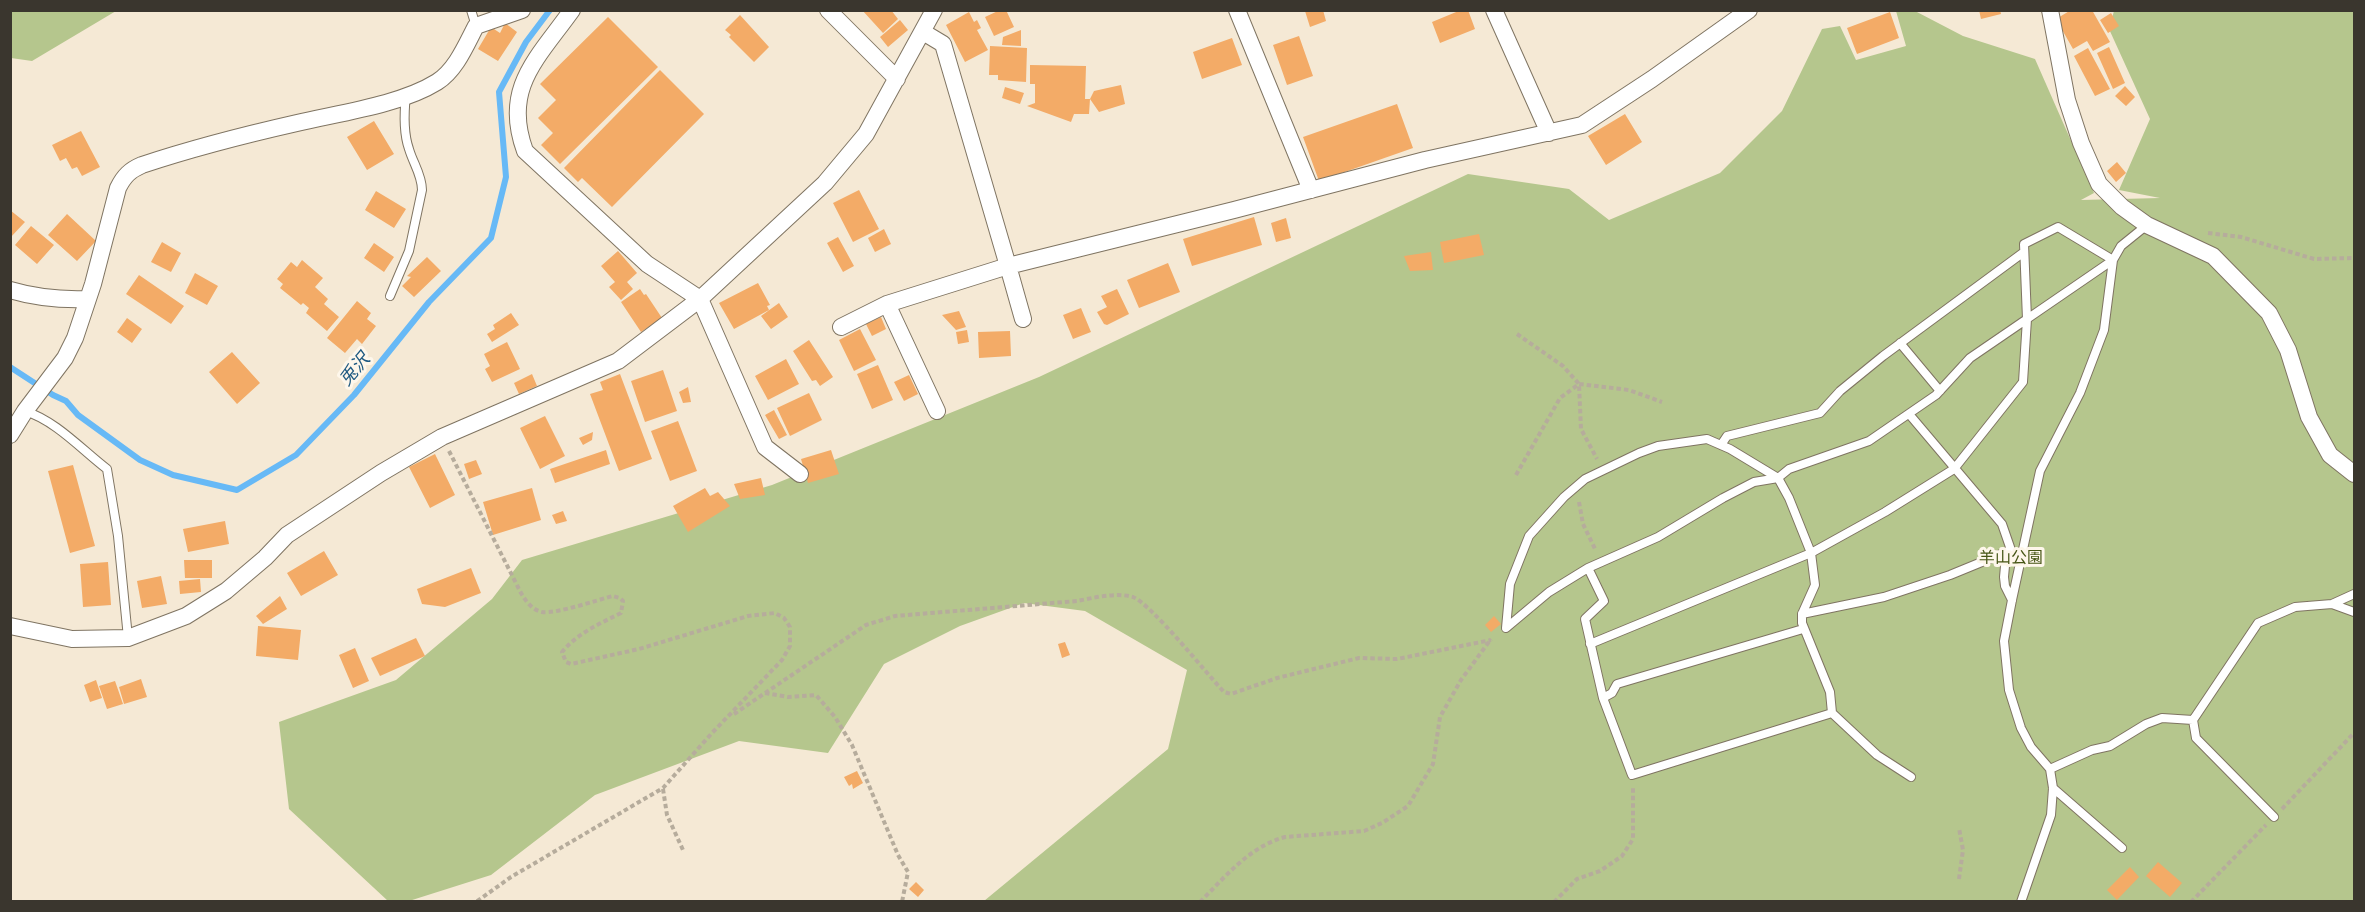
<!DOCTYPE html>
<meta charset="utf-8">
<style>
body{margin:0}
#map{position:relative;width:2365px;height:912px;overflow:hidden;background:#f5e9d5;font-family:"Noto Sans",sans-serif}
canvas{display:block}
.frame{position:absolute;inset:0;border:12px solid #3a362e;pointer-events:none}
</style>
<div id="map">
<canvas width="2365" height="912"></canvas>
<div class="frame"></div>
</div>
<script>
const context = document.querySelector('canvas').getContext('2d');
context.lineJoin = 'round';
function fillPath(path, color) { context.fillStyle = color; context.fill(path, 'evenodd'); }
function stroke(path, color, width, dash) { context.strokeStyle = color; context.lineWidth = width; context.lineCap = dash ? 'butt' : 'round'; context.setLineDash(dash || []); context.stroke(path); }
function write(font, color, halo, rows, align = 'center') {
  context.font = font + ' "Noto Sans","Noto Sans JP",sans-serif'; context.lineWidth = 6; context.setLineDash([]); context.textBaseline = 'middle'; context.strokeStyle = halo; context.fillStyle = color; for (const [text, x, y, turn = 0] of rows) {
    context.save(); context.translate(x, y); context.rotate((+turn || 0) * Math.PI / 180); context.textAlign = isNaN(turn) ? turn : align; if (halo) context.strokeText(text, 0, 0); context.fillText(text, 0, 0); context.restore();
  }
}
fillPath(new Path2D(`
 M11,10H116V11L32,61L11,58Z
 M1896,11H1915L1963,36L2035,59L2094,193L2081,200L2160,198L2119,190L2150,119L2109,29L2114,11H2354V901H984L1168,749L1187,670L1085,611L1024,603L960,626L884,664L828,753L739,741L595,795L491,875L409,901H388L289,809L279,722L396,680L492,599L522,560L772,485L1039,377L1468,174L1569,189L1609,220L1720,173L1782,111L1822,29L1840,26L1856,60L1906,46Z`), '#b5c68d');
stroke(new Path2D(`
 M10,367L53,395L66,401L78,415L140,460L173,475L237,490L296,455L354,395L429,302L491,238L506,177L499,92L526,42L550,10`), '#67b9f6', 6);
fillPath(new Path2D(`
 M862,10H891L898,19L883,33Z
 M1000,10H1006L1014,27L994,36L985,17Z
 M1323,10L1326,21L1310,27L1305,11Z
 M1461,10H1468L1475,29L1440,43L1432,22Z
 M1979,10H2000L2001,14L1981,19Z
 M2071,10H2092L2110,42L2093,51L2087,41L2073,49L2056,19Z
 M969,12L974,22L977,20L981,28L977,30L988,50L965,62L946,25Z
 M1890,12L1899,38L1857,54L1847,28Z
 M2111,13L2119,26L2108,33L2100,20Z
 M740,15L769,47L754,62L729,37L731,35L725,30Z
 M608,17L658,67L560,164L541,145L553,133L538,118L556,100L540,84Z
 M900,20L908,30L888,47L880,37Z
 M505,23L517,32L498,61L478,49L491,27L500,33Z
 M1021,30V46L1002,45L1003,37Z
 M1299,36L1313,76L1287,85L1273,45Z
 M1232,38L1242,65L1202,79L1193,52Z
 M990,46L1027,48L1026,82L998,80V75H989Z
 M2109,47L2125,83L2113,89L2097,53Z
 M2088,48L2110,89L2095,96L2074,56Z
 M1030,65L1086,66L1085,99H1090L1094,91L1121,85L1125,104L1099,112L1090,99L1089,114H1074L1071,122L1027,106L1035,103V84H1030Z
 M660,70L704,114L612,207L582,178L578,182L564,168Z
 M2125,86L2135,97L2126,106L2115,96Z
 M1005,87L1024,93L1020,104L1002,98Z
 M1397,104L1413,148L1319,181L1303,137Z
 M1625,114L1642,142L1606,165L1588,136Z
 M374,121L394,154L367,170L347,137Z
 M81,131L100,167L82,176L77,167L72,169L66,158L60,161L52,145Z
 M2117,162L2126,173L2116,182L2107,171Z
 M859,190L879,229L853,242L833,203Z
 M376,191L406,209L394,228L365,210Z
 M10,210L25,222L10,238Z
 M67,214L96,241L77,261L48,235Z
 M1254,217L1262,245L1192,266L1183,239Z
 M1286,218L1291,238L1276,242L1271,223Z
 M31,226L54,245L37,264L15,245Z
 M884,229L891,244L875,252L868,238Z
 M1479,234L1484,255L1444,263L1440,242Z
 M838,237L854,266L843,272L827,243Z
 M162,242L181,253L171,272L151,262Z
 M374,243L394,257L384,272L364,258Z
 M618,251L637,273L627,282L633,289L621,300L609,287L615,282L601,266Z
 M1431,252L1433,270L1410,271L1404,256Z
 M427,257L441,271L414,297L402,286L411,277L407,276Z
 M302,260L323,278L315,287L328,299L324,304L339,317L327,331L306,313L309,308L303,303L301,305L280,288L283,284L277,279L291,262L297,267Z
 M1168,263L1180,292L1139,308L1127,280Z
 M195,273L218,286L207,305L185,293Z
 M139,275L184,306L171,324L126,294Z
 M758,283L770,305L767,306L769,310L734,329L719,303Z
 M640,289L644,295L646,294L662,318L641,332L621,302Z
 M1117,289L1129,314L1107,325L1104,324L1097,312L1107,307L1101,296Z
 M357,301L371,313L367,319L376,326L362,344L357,339L345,353L327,338Z
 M779,303L788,317L771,329L761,316Z
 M1081,308L1091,332L1073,339L1063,315Z
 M959,311L966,327L956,330L942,315Z
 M511,313L519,325L492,342L487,334L495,329L493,325Z
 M881,317L886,329L872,336L866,324Z
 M127,318L142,329L132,343L117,332Z
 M860,329L876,360L854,371L839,340Z
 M967,330L969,342L958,344L956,332Z
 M1010,331L1011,356L979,358L978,332Z
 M809,340L833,377L820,386L816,380L812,381L793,351Z
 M507,342L520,369L492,382L485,369L490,366L484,354Z
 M232,352L260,383L237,404L209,372Z
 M786,359L799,384L768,400L755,376Z
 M878,365L893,400L872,409L857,374Z
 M663,370L677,411L645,422L631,381Z
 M532,374L537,386L519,394L514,383Z
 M620,374L652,459L619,471L590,394L603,390L600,382Z
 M909,375L918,394L904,401L894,382Z
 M688,387L691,402L683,403L679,392Z
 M809,393L822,420L790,436L777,408Z
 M774,410L787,435L779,439L765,415Z
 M545,416L565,456L540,469L520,428Z
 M678,421L697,471L670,481L651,431Z
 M593,432L592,440L583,445L579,438Z
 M606,450L610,464L555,483L550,469Z
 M831,450L839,474L808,483L801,459Z
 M435,454L455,495L430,508L409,467Z
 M476,460L482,474L469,479L464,464Z
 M73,465L95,546L70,553L48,471Z
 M761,478L765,495L740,499L734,484Z
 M532,488L541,520L493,535L483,502Z
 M705,488L710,496L718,492L730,506L688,532L673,506Z
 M563,511L567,521L556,524L552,515Z
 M225,521L229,544L188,552L183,529Z
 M324,551L338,575L301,596L287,573Z
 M184,560H212V578H185Z
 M108,562L111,605L83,607L80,564Z
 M471,568L481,593L445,607L422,604L417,589Z
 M161,576L167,604L142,608L137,581Z
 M200,579L201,592L180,594L179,581Z
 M280,596L287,609L263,624L256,616Z
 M1494,616L1501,624L1491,632L1485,625Z
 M258,626L301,630L298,660L256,656Z
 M416,638L425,656L380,676L371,658Z
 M1065,642L1070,655L1062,658L1058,644Z
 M355,648L369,681L353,688L339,655Z
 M141,679L147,697L124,704L119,687Z
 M96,680L102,698L90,702L84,685Z
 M115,681L123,704L107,709L99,686Z
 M857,771L863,783L853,789L852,784L849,786L844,777Z
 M2158,862L2182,883L2170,897L2146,876Z
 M2130,867L2139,877L2117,900L2107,890Z
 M916,882L924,890L918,897L909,889Z`), '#f3ab67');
const service = new Path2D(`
 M471,10L476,26
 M2058,227L2113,260L2027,319L2024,244Z
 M390,296L409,251L422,190C422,175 413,163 409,149C403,132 404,113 406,95
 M1900,343L1940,391
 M25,411C56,421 81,449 107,469L118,536L128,638
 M1909,414L2002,524L2011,550L2005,566L2004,577L2005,586L2012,600
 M1721,445L1727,436L1820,413L1840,391L1883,356L2024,252
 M1588,568L1604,601L1585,619L1603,698L1612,693L1617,684L1803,629
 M2332,604L2354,594
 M1802,614L1884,597L1950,575L2011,550
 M1590,644L1811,553L1885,512L1954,469L2023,382L2027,319
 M1603,698L1632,775L1832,713L1877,755L1911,777
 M1832,713L1830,692L1802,623V614L1815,585L1811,553L1789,498L1778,478L1730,449L1707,439L1658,446L1639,453L1585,479L1564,497L1529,536L1510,584L1506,628L1549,592L1588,568L1658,537L1723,498L1754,482L1778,478L1789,469L1869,441L1936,395L1970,358L2027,319
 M2050,769L2092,750L2110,746L2146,724L2162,718L2193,720
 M2053,788L2122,848
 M2274,817L2196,738L2193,720L2258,623L2295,607L2332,604L2354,612
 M2021,902L2051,815L2053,788L2050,769L2031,747L2021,728L2009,690L2004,641L2012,600L2040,471L2080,393L2104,330L2113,260L2121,246L2147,225`);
const minor = new Path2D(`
 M572,10C537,59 502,88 525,151L647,264L700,299L765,447L800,474
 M828,10L897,79
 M1237,10L1311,190
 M1494,10L1549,133
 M2050,10L2067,100L2081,143L2099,184L2122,207L2147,225L2213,256L2269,313L2288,350L2309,417L2330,455L2354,474
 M923,32L943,44L1008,266L1234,210L1425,160L1582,125L1652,79L1749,10
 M10,290C37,298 61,300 88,299
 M887,304L937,411
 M841,327L887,304L1008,266L1023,319
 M10,435L25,411L65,358L75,338L93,284L118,188C124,176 130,170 142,165C193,148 244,135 297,123C339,113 400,105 437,82C456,70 466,45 476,26L522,10
 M10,626L72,639L128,638L186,616L226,591L265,558L287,535L381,473L442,437L618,361L700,299L825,183L866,134L934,10`);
stroke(service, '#7f7462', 10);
stroke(minor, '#7f7462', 18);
stroke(new Path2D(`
 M2208,233L2241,237L2314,259L2354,258
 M1517,334L1563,366L1579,384L1581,429L1597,459
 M449,451L521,593C526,601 532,610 542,612C557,614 597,600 613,596L620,598L623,601L621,613C599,624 578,633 562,652L566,662L571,664L639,649L748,616L775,613L784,618L790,627V646L782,660L712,733L663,788L511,877L476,902
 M1516,475L1560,398L1579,384L1629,390L1662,402
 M1579,502L1583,524L1596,551
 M765,693L788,697L816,695L835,717L852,745L898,855L908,872L902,902
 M734,714L866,625L895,616L1077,601C1093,598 1116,592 1133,597C1151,604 1207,674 1224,692L1231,694L1277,678L1359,658L1397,659L1491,640
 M663,789L667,815L683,850
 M2282,809L2354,733
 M1959,879L1963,850L1959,828
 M1200,902C1226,876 1249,847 1285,837L1364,831L1382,823L1408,806L1433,764L1440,717L1461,680L1491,639
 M1554,902L1577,879L1600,871L1622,856L1633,839V787
 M2191,902L2266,825`), '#b6ac9c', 4, [4.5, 3]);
stroke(service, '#fff', 8);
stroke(minor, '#fff', 16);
write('16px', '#475616', '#fef7eb', [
 ["羊山公園",2011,558]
]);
write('italic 18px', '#1e5981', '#fef7eb', [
 ["兎沢",355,370,-50]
]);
</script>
